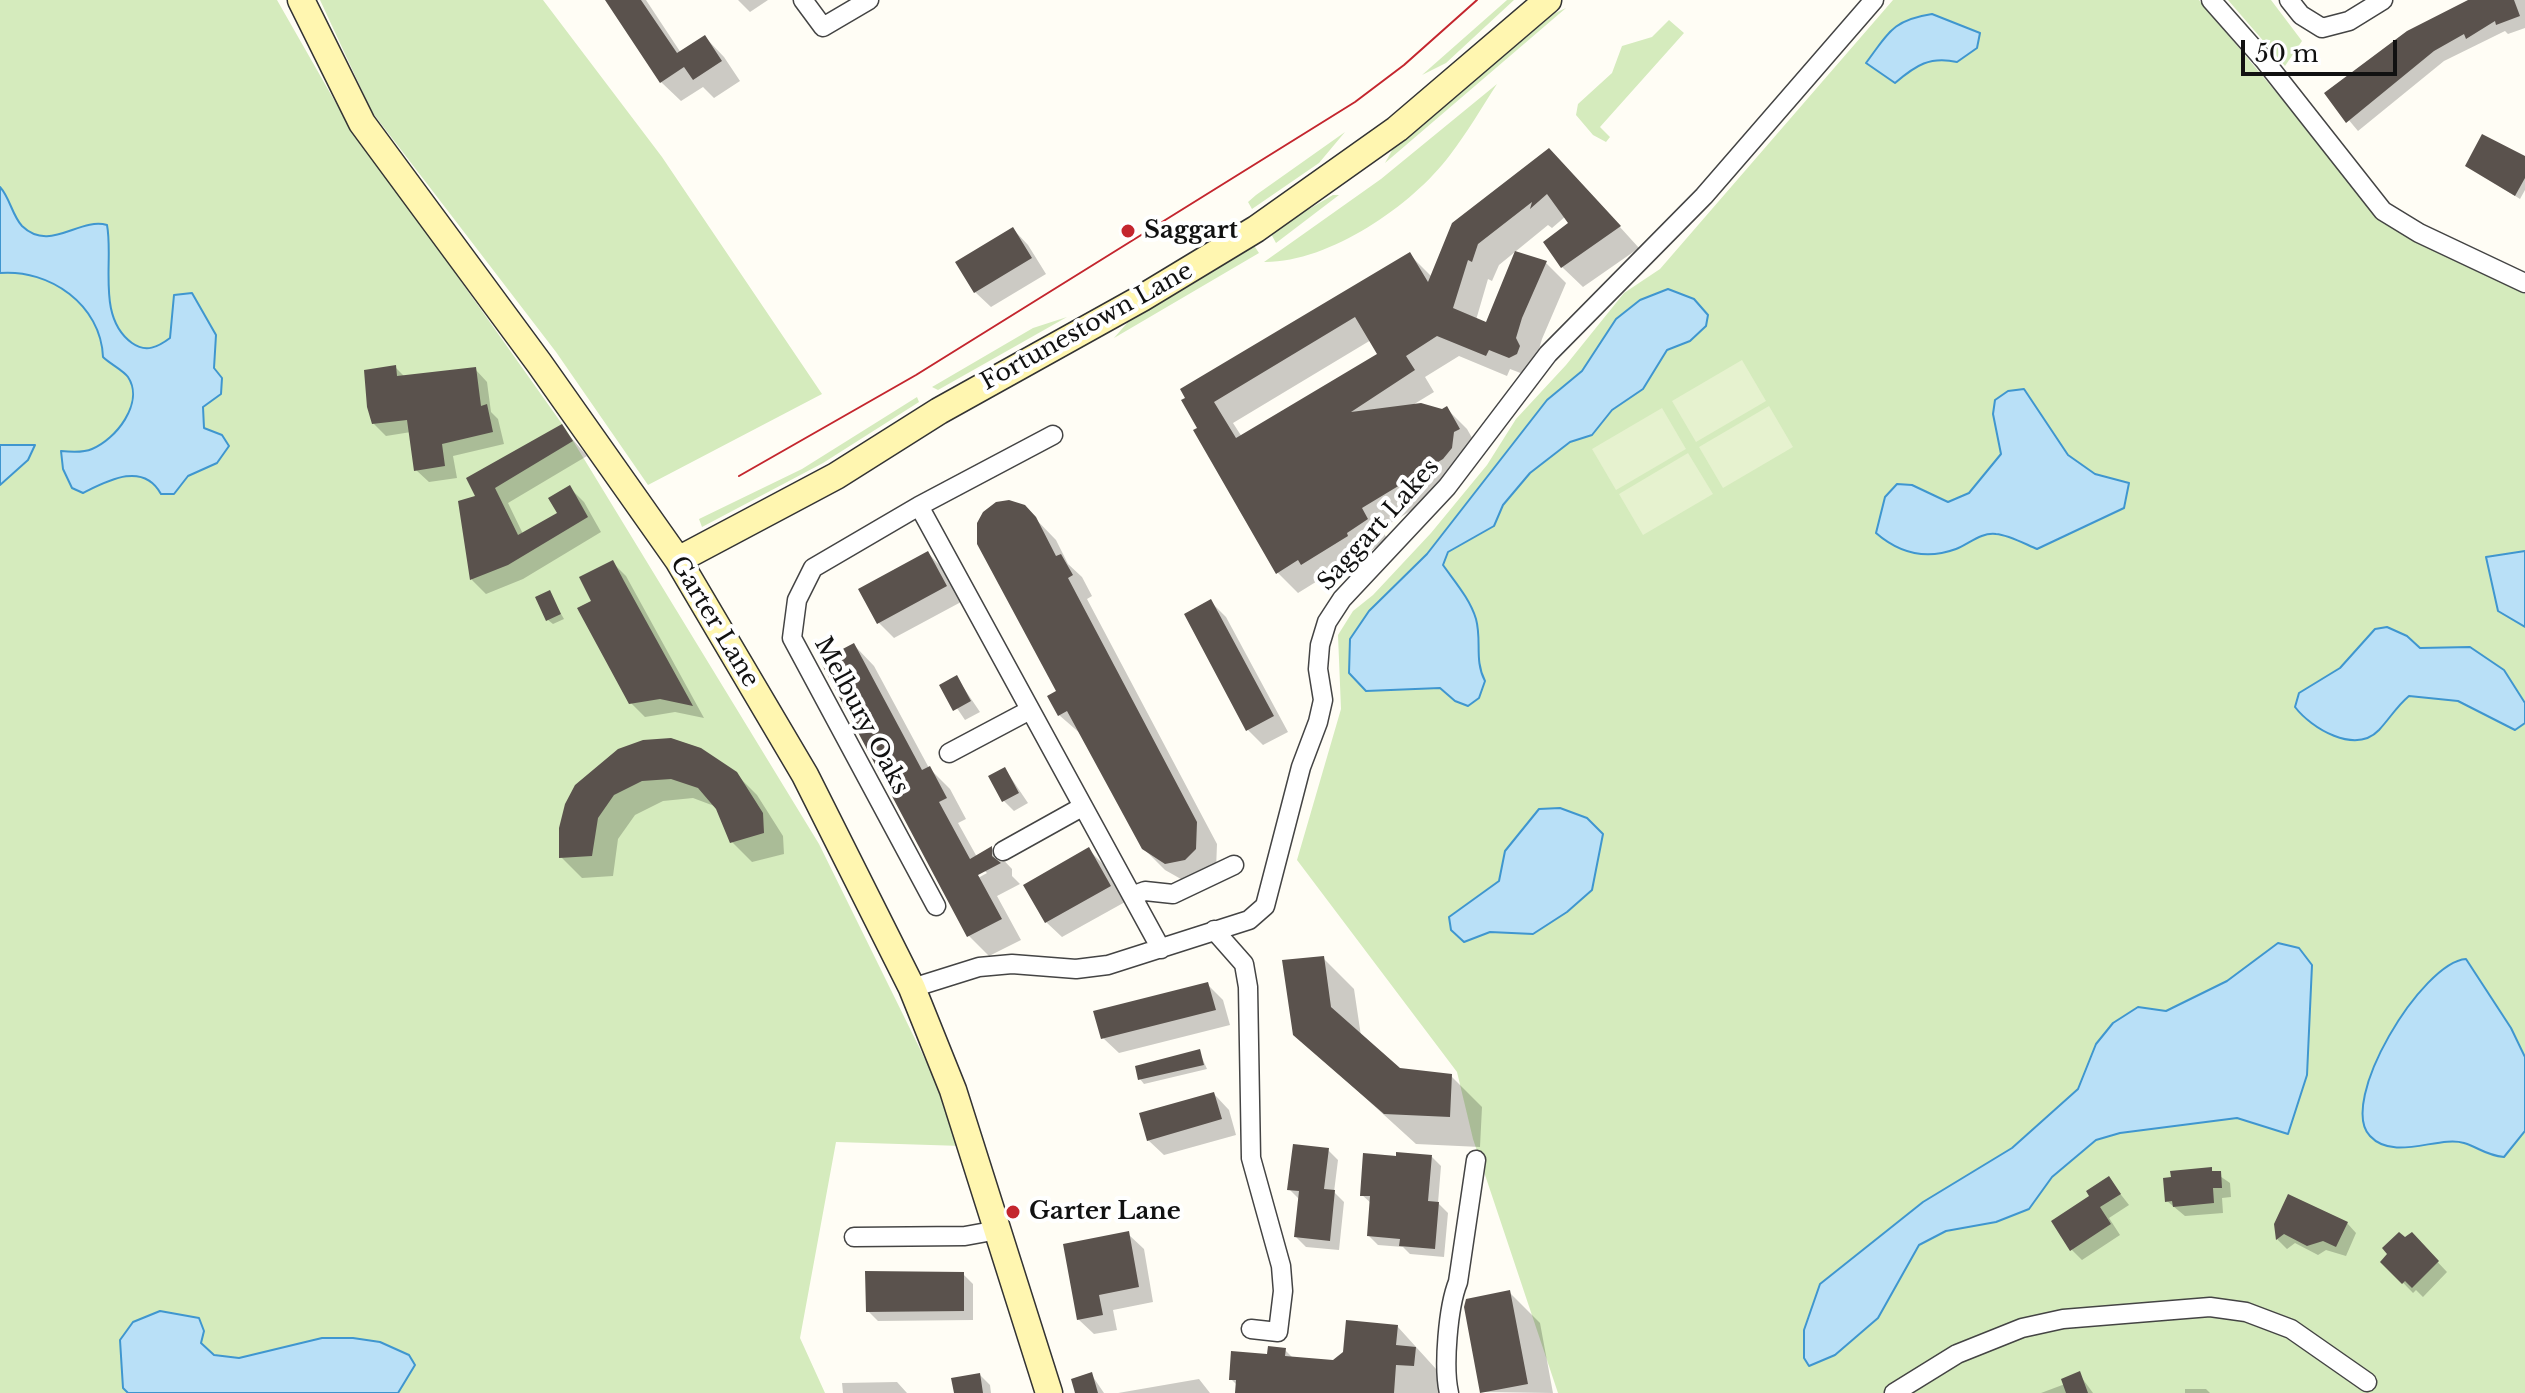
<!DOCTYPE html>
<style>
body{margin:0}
#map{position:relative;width:2525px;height:1393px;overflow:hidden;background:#fffdf5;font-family:"Libre Baskerville",serif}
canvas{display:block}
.scale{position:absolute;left:2241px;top:40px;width:156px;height:36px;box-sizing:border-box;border:4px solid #111;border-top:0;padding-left:10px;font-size:24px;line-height:28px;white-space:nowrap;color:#111;-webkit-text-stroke:6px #fff;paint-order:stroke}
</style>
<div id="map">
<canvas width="2525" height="1393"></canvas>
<div class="scale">50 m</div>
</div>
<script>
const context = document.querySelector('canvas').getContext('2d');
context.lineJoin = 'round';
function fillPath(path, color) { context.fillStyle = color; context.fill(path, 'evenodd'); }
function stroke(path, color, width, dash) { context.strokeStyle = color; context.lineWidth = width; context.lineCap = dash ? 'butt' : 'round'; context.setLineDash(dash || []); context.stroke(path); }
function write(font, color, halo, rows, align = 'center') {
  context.font = font + ' "Libre Baskerville",serif'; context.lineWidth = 8; context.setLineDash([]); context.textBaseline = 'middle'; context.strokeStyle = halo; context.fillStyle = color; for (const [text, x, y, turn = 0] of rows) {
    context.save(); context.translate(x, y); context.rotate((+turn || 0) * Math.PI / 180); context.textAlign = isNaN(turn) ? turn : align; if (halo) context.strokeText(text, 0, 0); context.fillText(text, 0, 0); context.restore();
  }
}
fillPath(new Path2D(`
 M0,0H277L341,112L567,431L819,844L953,1116L962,1146L836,1142L800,1338L825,1393H0Z
 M320,0H543L662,157L822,394L648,485L556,352L372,112Z
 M1507,0H1514L1446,63L1422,75Z
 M1893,0H2199L2387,225L2525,294V1393H1558L1473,1139L1457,1072L1297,860L1341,709L1338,635L1353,611L1373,595L1431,533L1487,465L1516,419L1566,365L1624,293L1660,269Z
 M2228,0H2271L2302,41L2285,66Z
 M1566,8L1385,163L1394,147L1555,13Z
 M1669,20L1684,33L1600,127L1610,137L1606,142L1593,135L1576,115L1578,104L1612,73L1622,46L1652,37Z
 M1497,84C1482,107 1467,133 1450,155C1412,206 1328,263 1264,262L1381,179Z
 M1345,132L1319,163L1252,209L1248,202L1256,195Z
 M1333,195H1339L1276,243L1270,232Z
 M1253,244L1259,253L1114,338L1128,322Z
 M1067,317L938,390L932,387L1033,328Z
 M917,397L919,402L823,463L702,527L699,519L802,469Z`), '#d5ebbd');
fillPath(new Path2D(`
 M1742,360L1766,401L1696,442L1672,401Z
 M1769,406L1793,447L1723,488L1699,447Z
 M1662,408L1686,449L1616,490L1592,449Z
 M1688,453L1713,494L1643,535L1619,494Z`), '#e6f2cf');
const water = new Path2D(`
 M1932,14L1980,33L1977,48L1957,62C1930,56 1916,65 1895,83L1866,63C1889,32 1893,20 1932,14Z
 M0,187C10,198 12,215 22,226C50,253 79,217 107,225C114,261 96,317 132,343C146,353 158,347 170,338L174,295L192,293L216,335L214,368L222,378L221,394L203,407L204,428L222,435L229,446L217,463L188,476L174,494H161C143,461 107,481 83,493L72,488L63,469L61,451C71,452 83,453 92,449C115,440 145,403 128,377C123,370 110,364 103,357C101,305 50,269 0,273Z
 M1668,289L1694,299L1708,315L1706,326L1690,341L1667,350L1643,389L1612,410L1592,435L1570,442L1530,473L1503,505L1494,526L1448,552L1443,565C1455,582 1470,599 1476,619C1482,641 1474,660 1485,681L1479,698L1468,706L1455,701L1440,688L1366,691L1349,673L1350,639L1369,611L1427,554L1547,400L1582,371L1616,319L1640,300Z
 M2024,389L2068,455L2095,474L2129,483L2124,508L2037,549C2025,544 2009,535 1996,534C1981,532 1969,544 1956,549C1926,560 1899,553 1876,533L1885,497L1897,484L1912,485L1948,502L1969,493L2001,454L1993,414L1995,400L2008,391Z
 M0,445H35L28,460L0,485Z
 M2525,551V627L2498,611L2486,557Z
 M2387,627L2407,636L2420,648L2470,647L2504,670L2525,703V723L2515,730L2458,701L2409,696C2397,706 2390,718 2379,730C2355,755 2311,728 2295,707L2299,693L2340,668L2375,629Z
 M1560,808L1587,818L1603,834L1592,890L1567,912L1533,934L1490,932L1464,942L1451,930L1449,917L1499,881L1505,851L1539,809Z
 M2278,943L2299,948L2312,965L2307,1075L2288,1134L2237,1118L2120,1133L2096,1140L2052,1177L2029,1209L1996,1222L1946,1231L1919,1245L1878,1318L1835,1355L1809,1366L1804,1358V1330L1820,1284L1923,1202L2012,1148L2078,1089L2096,1044L2113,1023L2138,1007L2166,1011L2227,981Z
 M2466,959L2511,1028L2525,1057V1131L2504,1157C2485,1155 2480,1148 2464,1143C2439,1135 2394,1162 2370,1136C2337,1102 2422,962 2466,959Z
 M160,1311L199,1318L204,1331L201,1343L214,1355L239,1358L322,1338H353L380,1342L409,1355L415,1365L398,1393H128L123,1388L120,1340L133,1322Z`);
fillPath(water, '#b9e0f7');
stroke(water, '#3f96cf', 2);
fillPath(new Path2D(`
 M607,0H646L681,53L705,37L724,57L740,81L714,98L703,87L681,101L661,82Z
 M738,0H768L750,12Z
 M2471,0H2525V28L2508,34L2505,31L2444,61L2358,131L2327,94L2408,33Z
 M2525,158V190L2520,199L2467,166Z
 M1570,172L1639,248L1583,287L1562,267L1571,224L1566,216L1552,228L1548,225L1499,265L1492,281L1488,279L1476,320L1487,324L1546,263L1566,283L1542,339L1531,377L1510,369L1507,376L1459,356L1425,377L1434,392L1411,406L1442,411L1447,409L1467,429L1479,450L1463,479L1381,529L1388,540L1366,554L1368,557L1323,585L1319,580L1298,593L1278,573L1238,508L1241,506L1184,401L1410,255L1432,277ZM1371,340L1379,355L1242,437L1233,423Z
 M1013,229L1028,245L1046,274L991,307L975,292Z
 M395,367L405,377L475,369L487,382L491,412L498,419L504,444L453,456L457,478L429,482L416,470L411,432L386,436L374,424Z
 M561,426L587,456L508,503L523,534L559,514L570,488L584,502L601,532L523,579L486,594L472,580L461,502L477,498Z
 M1024,507L1056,540L1068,564L1082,577L1092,596L1087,599L1217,844L1216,870L1188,883L1165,870L1143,848L1082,735L1059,715V692Z
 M928,553L943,569L961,602L894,638L878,622Z
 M612,562L626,576L704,718L675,712L645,717L631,703L594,602Z
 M549,593L564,619L553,624L548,620Z
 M1211,602L1226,617L1288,732L1263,745L1248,730Z
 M854,645L874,666L929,768L950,789L966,819L958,823L977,857L992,848L1012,869V876L1020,884L997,896L1021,940L989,956L969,936ZM984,870L987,873L971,882L969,878Z
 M957,678L980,712L965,720L942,686Z
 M619,750L735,773L757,795L783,836L784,854L752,862L732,842L717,807L693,798L663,801L635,815L618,839L613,876L582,878L561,857L577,787Z
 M1005,769L1028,803L1014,811L1004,801Z
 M1089,850L1104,865L1125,902L1062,937L1046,922Z
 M1323,958L1354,989L1361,1036L1399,1070L1451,1076L1482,1107L1480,1147L1416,1144L1295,1034Z
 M1207,984L1223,1000L1230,1025L1119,1053L1103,1038Z
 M1199,1051L1207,1069L1144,1084L1140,1079Z
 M1214,1094L1229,1110L1236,1135L1164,1155L1148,1140Z
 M1328,1150L1338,1160L1334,1192L1344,1202L1339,1250L1306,1247L1296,1237L1300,1200L1289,1189Z
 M1365,1155L1432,1157L1441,1166L1438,1203L1448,1213L1444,1257L1410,1254L1403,1247L1378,1245L1369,1236L1372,1204L1362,1195Z
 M2211,1170L2230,1183L2231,1197L2222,1198L2223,1213L2185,1216L2167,1201Z
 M2108,1178L2129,1205L2109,1218L2120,1235L2082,1260L2072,1250L2092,1197Z
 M2347,1223L2356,1233L2346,1256L2326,1250L2318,1255L2295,1243L2287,1249L2277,1239L2276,1224Z
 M1128,1234L1144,1249L1153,1302L1113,1310L1117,1330L1094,1334L1078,1319Z
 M2412,1235L2447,1272L2423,1297L2416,1290L2413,1293L2383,1262Z
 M963,1274L973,1284V1320L878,1321L868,1311Z
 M1509,1292L1540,1323L1553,1393L1482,1392Z
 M1397,1326L1446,1380L1445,1393H1237L1238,1386L1231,1379L1285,1350L1294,1359L1333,1362Z
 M1091,1374L1104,1393H1074L1077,1392Z
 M2079,1374L2093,1393H2041L2065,1384Z
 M980,1375L990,1385L991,1393H955Z
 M1199,1379L1210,1393H1118Z
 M897,1382L907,1393H843L842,1383Z
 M2185,1389H2206L2210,1393H2185Z`), '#0003');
fillPath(new Path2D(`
 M605,0H641L677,53L705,35L722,61L693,80L684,67L660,83Z
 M2468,0H2514L2520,16L2496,25L2495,21L2466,39L2464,34L2434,51L2346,123L2324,93L2407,31Z
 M2482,134L2525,156V178L2515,196L2465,166Z
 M1549,148L1621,226L1561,268L1543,242L1568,223L1547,194L1530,209L1532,202L1478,244L1472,262L1468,260L1453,308L1486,322L1515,251L1547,261L1522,318L1516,338L1520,346L1517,354L1509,358L1489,350L1486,356L1437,336L1406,356L1415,370L1351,412L1421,403L1442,409L1447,406L1460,429L1454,432L1452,448L1443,459L1362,508L1368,519L1347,533L1348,536L1301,565L1298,560L1276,574L1193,430L1197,428L1181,400L1185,398L1180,389L1410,252L1428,282L1452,223ZM1355,317L1377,354L1236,438L1214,402Z
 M1013,227L1032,258L974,293L955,262Z
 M396,365L397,376L476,367L481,406L487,404L493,432L442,444L445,466L414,471L407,420L372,424L367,407L364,370Z
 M562,424L573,441L495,488L518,535L557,513L548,498L570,485L588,517L508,565L470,580L458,501L475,496L466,478Z
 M1009,500L1025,505L1036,517L1056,556L1061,554L1073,575L1068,578L1197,822L1196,849L1185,860L1165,864L1142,849L1067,711L1058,716L1047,696L1056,691L977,544V523L983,512L996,502Z
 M928,551L947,586L877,624L858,589Z
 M613,560L624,581L693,706L660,699L629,704L577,608L591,601L579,577Z
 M550,590L561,614L546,621L535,597Z
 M1211,599L1274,716L1246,731L1184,614Z
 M854,643L922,770L930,766L947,798L939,802L970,859L992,846V856L1001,863L978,875L1002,919L967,937L820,661Z
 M957,675L971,701L953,711L939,685Z
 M671,738L701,748L737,772L763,813L764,833L730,843L716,809L698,788L671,779L642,781L614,795L598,818L592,856L559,858V828L565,804L575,785L618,749L643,740Z
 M1005,767L1019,793L1002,802L988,776Z
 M1089,847L1111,886L1045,923L1023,885Z
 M1324,956L1331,1007L1400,1068L1452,1074L1450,1117L1384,1114L1293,1035L1282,960Z
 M1208,982L1216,1010L1101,1039L1093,1011Z
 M1200,1049L1204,1065L1138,1080L1135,1066Z
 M1214,1092L1222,1119L1147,1141L1139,1113Z
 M1293,1144L1329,1148L1324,1189L1335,1190L1330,1241L1294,1237L1299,1191L1287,1190Z
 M1396,1152L1432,1155L1428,1201L1439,1202L1435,1249L1399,1246L1400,1239L1367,1236L1370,1196H1360L1363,1153L1396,1156Z
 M2212,1167V1171H2221L2222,1188H2213L2214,1203L2173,1207L2172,1201L2165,1202L2163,1178L2171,1177L2170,1171Z
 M2109,1176L2121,1194L2100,1207L2111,1224L2070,1251L2051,1221L2089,1196L2086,1191Z
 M2288,1194L2348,1222L2336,1247L2323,1241L2307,1246L2284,1234L2276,1240L2274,1224Z
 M1129,1231L1139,1287L1099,1295L1103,1315L1077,1320L1063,1244Z
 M2399,1232L2405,1237L2412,1232L2439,1261L2412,1288L2405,1281L2402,1284L2380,1262L2387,1254L2382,1248Z
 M865,1271L964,1272V1311L866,1312Z
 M1510,1290L1528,1384L1480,1393L1464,1307L1466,1299Z
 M1346,1320L1398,1325L1396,1345L1416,1347L1414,1366L1396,1365L1394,1393H1235L1236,1380H1229L1231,1351L1267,1354L1268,1346L1286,1348L1285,1356L1333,1360L1343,1352Z
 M2080,1371L2088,1393H2066L2061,1379Z
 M1092,1372L1098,1393H1075L1071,1379Z
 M980,1373L983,1393H954L951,1378Z`), '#5a524d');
const street = new Path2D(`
 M803,0L823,27L869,0
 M2211,0L2264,60L2383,211L2419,233L2525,283
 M2289,0L2301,15L2322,28L2349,21L2383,0
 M919,506L1161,949
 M949,753L1030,710
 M1003,851L1082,807
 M1134,895L1145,891L1173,894L1234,865
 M936,906L792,638L797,600L813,568L919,506L1053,435
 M1214,930L1244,964L1248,987L1251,1158L1281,1266L1283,1291L1278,1332L1251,1329
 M912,988L979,967L1012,964L1076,969L1108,965L1249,920L1265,906L1301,767L1318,722L1323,700L1318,669L1320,645L1327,622L1342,599L1447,487L1548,354L1704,196L1874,0
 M854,1237L965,1236L998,1230
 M1449,1393C1443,1367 1448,1307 1458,1282L1476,1160
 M1894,1393L1957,1354L2022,1328L2063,1319L2210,1307L2246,1312L2291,1329L2367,1382`);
const secondary = new Path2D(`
 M301,0L362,123L539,363L678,560L805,775L912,988L953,1090L1049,1393
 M678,560L836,476L939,411L1142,298L1256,229L1397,129L1548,0`);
stroke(street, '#444', 21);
stroke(secondary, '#333', 29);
stroke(street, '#fff', 18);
stroke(secondary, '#fff6b0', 26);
stroke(new Path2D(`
 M739,476L916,375L1355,102L1404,65L1477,0`), '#c4262e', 2);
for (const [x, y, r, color] of [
 [1128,231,8,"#c4262e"],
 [1013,1212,8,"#c4262e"]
]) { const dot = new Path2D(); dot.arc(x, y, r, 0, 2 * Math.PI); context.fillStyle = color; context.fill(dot); stroke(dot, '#fff', 3); }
write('bold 24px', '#111', '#fff', [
 ["Saggart",1144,231],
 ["Garter Lane",1029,1212]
], 'left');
write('24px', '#111', '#fff', [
 ["Fortunestown Lane",1087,327,-29],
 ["Saggart Lakes",1379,525,-48],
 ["Garter Lane",714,622,59],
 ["Melbury Oaks",861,716,62]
]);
</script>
